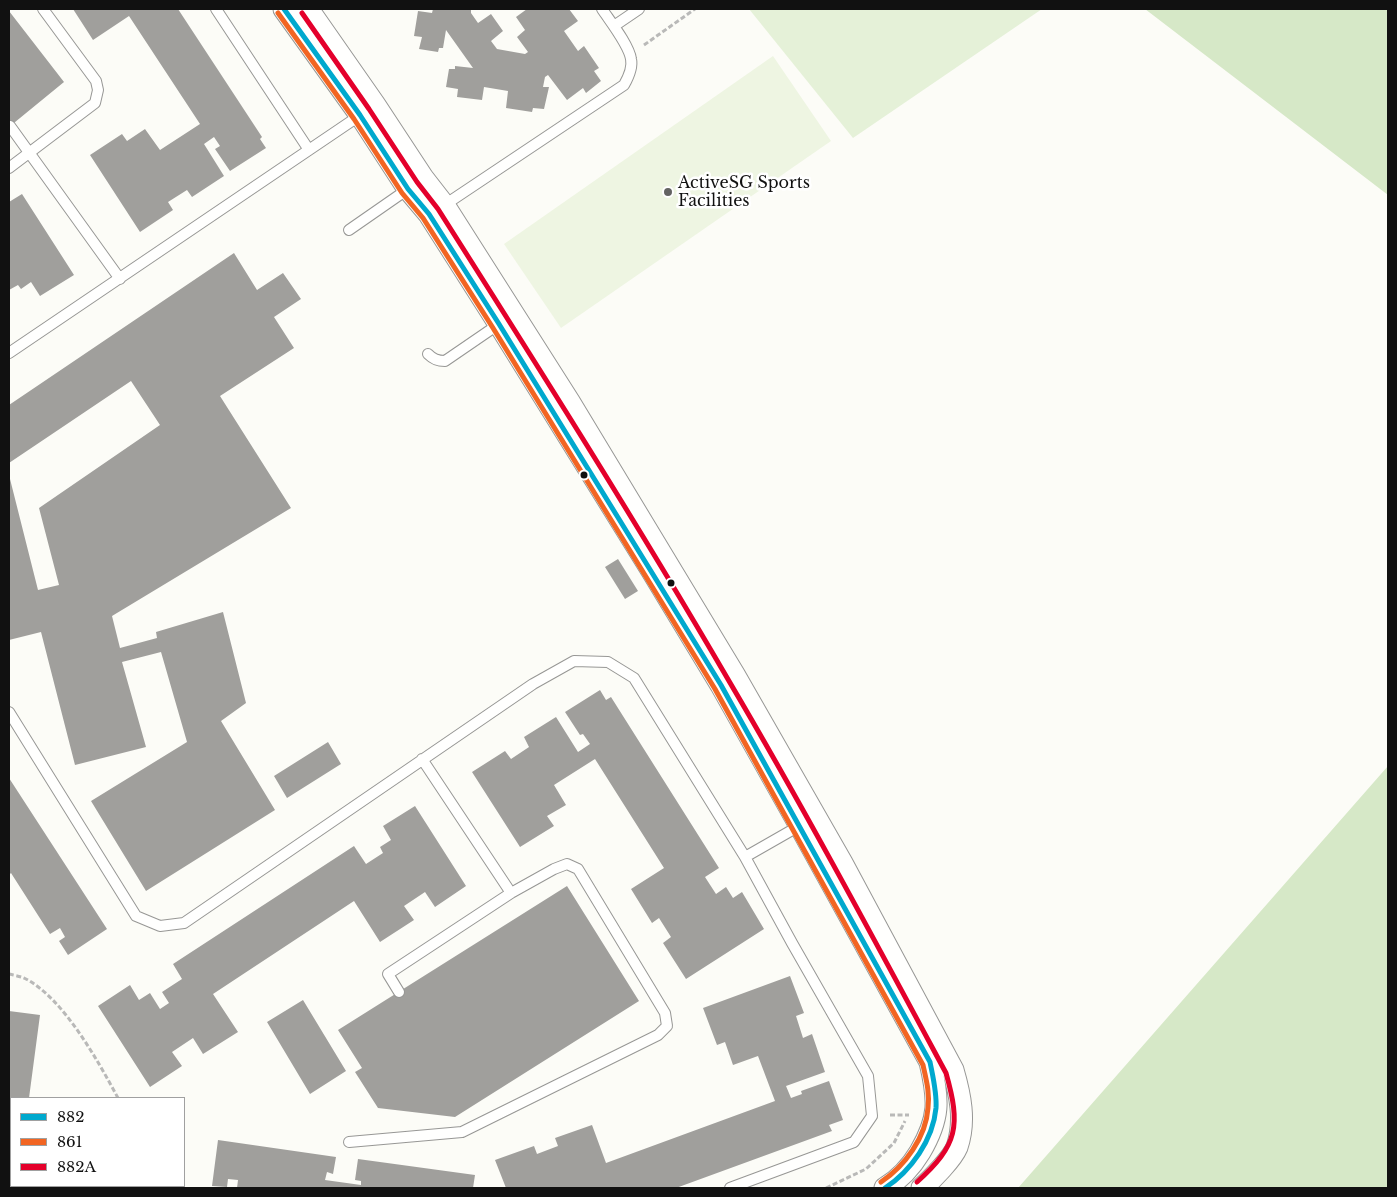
<!DOCTYPE html>
<style>
body{margin:0}
#map{position:relative;width:1397px;height:1197px;overflow:hidden;background:#fcfcf7;font-family:"Libre Baskerville",serif}
canvas{display:block}
.frame{position:absolute;inset:0;border:10px solid #111;pointer-events:none}
.legend{position:absolute;left:10px;top:1097px;width:175px;height:90px;box-sizing:border-box;background:#fff;border:1px solid #a0a0a0;margin:0;padding:6px 9px;list-style:none;font-size:15px;color:#111}
.legend li{display:flex;align-items:center;gap:10px;height:25px}
.legend b{width:25px;border:1px solid #a0a0a0}
</style>
<div id="map">
<canvas width="1397" height="1197"></canvas>
<div class="frame"></div>
<ul class="legend">
<li><b style="height:6px;background:#00a9ce"></b>882</li>
<li><b style="height:6px;background:#f26522"></b>861</li>
<li><b style="height:6px;background:#e4002b"></b>882A</li>
</ul>
</div>
<script>
const context = document.querySelector('canvas').getContext('2d');
context.lineJoin = 'round';
function fillPath(path, color) { context.fillStyle = color; context.fill(path, 'evenodd'); }
function stroke(path, color, width, dash) { context.strokeStyle = color; context.lineWidth = width; context.lineCap = dash ? 'butt' : 'round'; context.setLineDash(dash || []); context.stroke(path); }
function write(font, color, halo, rows, align = 'center') {
  context.font = font + ' "Libre Baskerville",serif'; context.lineWidth = 5; context.setLineDash([]); context.textBaseline = 'middle'; context.strokeStyle = halo; context.fillStyle = color; for (const [text, x, y, turn = 0] of rows) {
    context.save(); context.translate(x, y); context.rotate((+turn || 0) * Math.PI / 180); context.textAlign = isNaN(turn) ? turn : align; if (halo) context.strokeText(text, 0, 0); context.fillText(text, 0, 0); context.restore();
  }
}
fillPath(new Path2D(`
 M749,9H1042L853,138Z`), '#e5f1d8');
fillPath(new Path2D(`
 M1145,9H1388V195Z
 M1388,766V1188H1018Z`), '#d6e8c7');
fillPath(new Path2D(`
 M773,56L831,141L561,328L504,244Z`), '#eef5e2');
fillPath(new Path2D(`
 M73,9H178L262,137L260,139L266,148L230,171L215,149L220,146L214,137L204,144L224,176L192,197L187,190L168,202L173,210L140,232L90,155L122,134L127,141L145,129L160,150L200,124L129,16L93,40Z
 M433,9H471V13L478,23L491,14L503,31L491,41L497,49L525,54L528,52L517,37L525,30L516,17L527,9H569L578,21L564,31L578,51L584,46L599,68L594,71L601,81L586,93L583,88L567,100L548,75L545,77L543,87H549L544,109L533,108L532,112L506,108L508,91L484,87L482,100L457,97L458,89L446,87L449,69H455V66L473,68L446,30L443,48H439L438,52L419,49L422,37L414,36L418,11L432,13Z
 M9,11L64,82L9,127Z
 M22,194L74,275L40,296L31,282L21,289L18,285L9,290V202Z
 M234,253L257,290L283,273L301,299L274,317L294,348L220,396L291,508L112,616L120,648L157,638L156,632L223,612L246,703L221,721L275,810L146,891L91,801L187,742L161,652L122,662L146,747L75,765L41,632L9,640V475L38,590L59,585L39,508L160,425L131,381L9,463V405Z
 M618,559L638,591L625,599L605,567Z
 M600,690L606,700L611,697L719,868L705,877L716,894L726,887L733,898L742,892L764,929L686,979L663,943L671,937L659,918L652,923L631,889L664,868L595,759L554,785L566,805L547,816L554,826L520,847L472,772L505,751L511,759L529,747L524,737L556,717L578,752L590,744L583,734L580,735L565,712Z
 M328,742L341,764L287,798L274,776Z
 M9,778L107,929L68,955L59,941L65,937L60,928L50,934L11,873L9,875Z
 M415,806L466,886L435,907L425,892L404,906L414,920L380,942L354,901L213,994L238,1032L203,1054L193,1038L172,1052L182,1066L150,1087L98,1006L130,985L139,1000L150,993L160,1009L169,1003L162,992L182,979L173,964L354,846L366,864L383,853L380,847L391,840L383,826Z
 M567,886L639,1001L455,1117L378,1108L355,1072L362,1068L338,1030Z
 M790,976L804,1013L796,1016L803,1038L812,1034L825,1072L786,1086L791,1098L802,1094L801,1091L829,1081L843,1120L829,1125L832,1131L676,1188H506L495,1160L534,1146L537,1154L558,1146L555,1138L592,1125L606,1163L775,1101L758,1056L733,1065L725,1042L717,1045L703,1008Z
 M303,1000L346,1071L310,1094L267,1022Z
 M9,1011L40,1015L29,1098H11V1108H9Z
 M218,1140L336,1157L333,1174L327,1172L325,1180L361,1185V1181L355,1180L358,1159L475,1175L473,1188H237L238,1180L228,1179L227,1187L212,1186Z
 M47,1186H84L83,1188H47Z`), '#a09f9c');
const lane = new Path2D(`
 M216,9L309,150
 M614,26L639,9
 M10,126L120,279
 M9,168L95,103L98,90L96,81L43,9
 M443,206L624,85C628,78 633,68 631,59C629,45 610,21 602,9
 M349,230L408,189
 M9,353L362,114
 M428,354C433,359 437,361 445,361L499,324
 M9,712L136,916L160,926L184,923L533,684L574,661L608,662L634,678L745,857L792,943L868,1076L872,1116L854,1142L730,1188
 M422,759L511,893
 M745,857L801,825
 M349,1142L462,1132L658,1035L667,1026L665,1013L578,869L567,864L554,869L511,893L388,974L399,992
 M13,1188V1186`);
const street = new Path2D(`
 M284,9L360,115L408,189L429,214L499,324L652,571L721,685L800,826L930,1062C939,1100 940,1118 920,1152C911,1167 900,1179 885,1188
 M308,9L375,105L423,178L444,205L570,403L735,676L842,863L953,1070C960,1094 966,1121 957,1147C952,1159 932,1179 922,1188`);
stroke(lane, '#979795', 12);
stroke(street, '#979795', 23);
stroke(new Path2D(`
 M644,45L695,9
 M9,974C13,975 19,976 24,978C63,997 98,1061 118,1098
 M890,1115H909
 M164,1186L166,1188
 M826,1188L866,1169L894,1143L905,1121`), '#b9b9b8', 3, [5, 2.5]);
stroke(lane, '#fffffe', 10);
stroke(street, '#fffffe', 21);
stroke(new Path2D(`
 M284,9L360,115L408,189L429,214L499,324L721,685L930,1062C933,1077 937,1093 936,1108C933,1140 911,1171 885,1188`), '#00a9ce', 5);
stroke(new Path2D(`
 M278,13L354,119L402,193L423,218L493,328L715,689L923,1065C926,1079 930,1093 928,1108C926,1137 905,1166 881,1182`), '#f26522', 5);
stroke(new Path2D(`
 M302,13L369,109L417,182L438,209C537,365 636,521 729,681C805,810 875,941 946,1073C961,1126 958,1145 917,1182`), '#e4002b', 5);
for (const [x, y, r, color] of [
 [668,192,5,"#636362"],
 [584,475,4.5,"#111"],
 [671,583,4.5,"#111"]
]) { const dot = new Path2D(); dot.arc(x, y, r, 0, 2 * Math.PI); context.fillStyle = color; context.fill(dot); stroke(dot, '#fff', 2); }
write('16px', '#111', '#fff', [
 ["ActiveSG Sports",678,183],
 ["Facilities",678,201]
], 'left');
</script>
